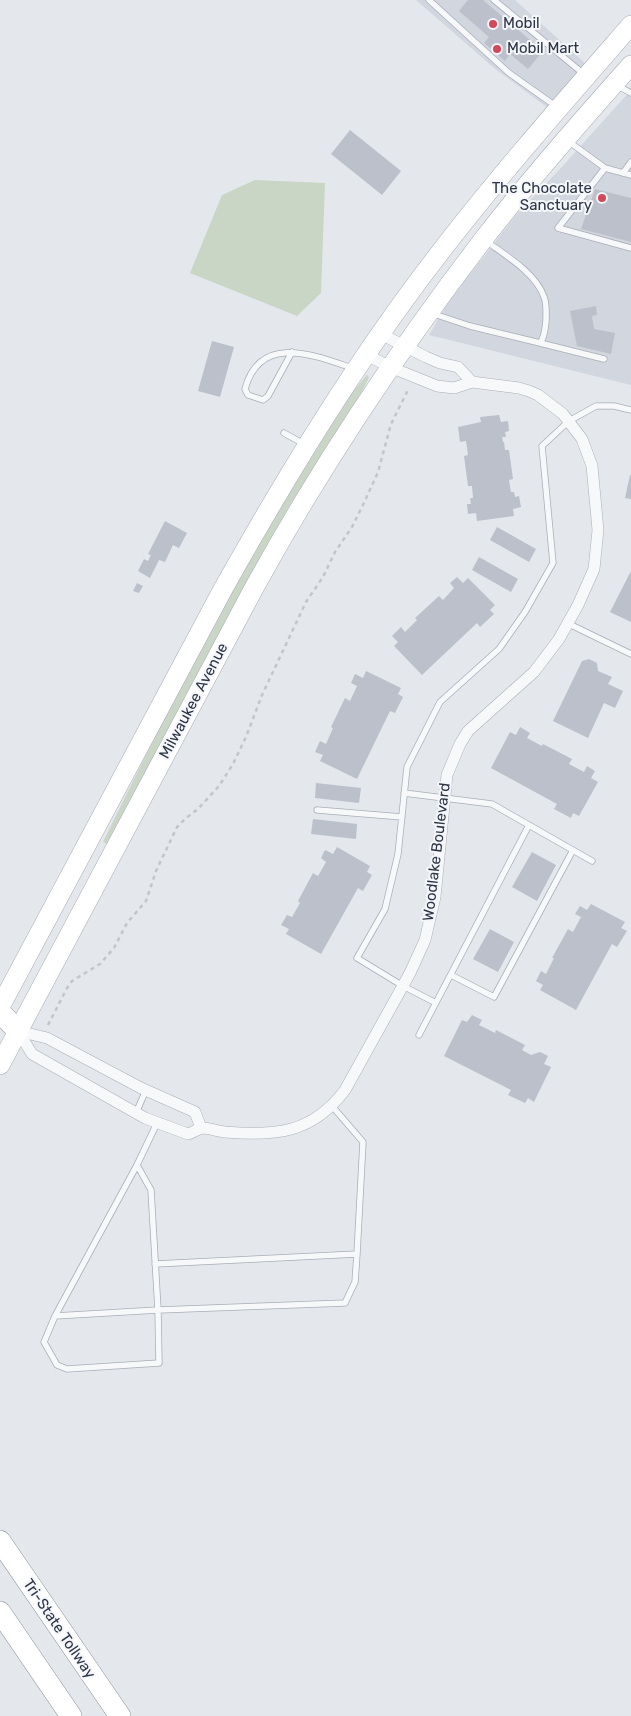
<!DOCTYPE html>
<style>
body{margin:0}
canvas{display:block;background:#e4e7ec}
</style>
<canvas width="631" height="1716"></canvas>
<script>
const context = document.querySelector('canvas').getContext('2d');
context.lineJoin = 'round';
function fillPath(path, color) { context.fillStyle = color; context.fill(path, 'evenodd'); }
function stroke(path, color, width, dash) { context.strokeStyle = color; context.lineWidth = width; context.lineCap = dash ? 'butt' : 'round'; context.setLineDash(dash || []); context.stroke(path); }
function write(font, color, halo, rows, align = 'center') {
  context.font = font + ' Rubik,sans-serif'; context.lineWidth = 4; context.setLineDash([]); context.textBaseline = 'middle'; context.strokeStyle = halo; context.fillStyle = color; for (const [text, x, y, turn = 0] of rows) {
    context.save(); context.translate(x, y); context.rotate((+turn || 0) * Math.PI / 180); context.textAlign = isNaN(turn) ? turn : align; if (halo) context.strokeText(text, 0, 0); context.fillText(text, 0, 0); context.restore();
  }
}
fillPath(new Path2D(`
 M416,0H515L585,63L548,108L494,68Z
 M631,90V385L429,335L449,301L516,215L560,169Z`), '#d2d6de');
fillPath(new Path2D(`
 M255,180L325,183L321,293L297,316L190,273L222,195Z
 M367,375L369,377L362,392L290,505L247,581L107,844L103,842C159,727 218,612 284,502C309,460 334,412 367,375Z`), '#c9d6c5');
fillPath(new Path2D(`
 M468,0H483L543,51L528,69L510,54L505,61L484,43L489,37L459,11Z
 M350,130L401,171L382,195L331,154Z
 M595,189L631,198V242L581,229Z
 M596,306L597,315L592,316L594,329L615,333L611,354L577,346L570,311Z
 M212,341L234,347L220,397L198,391Z
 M499,415L501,422L508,421L509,431L505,432L506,437H502L503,442H504L505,450H509L513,479L509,480L511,492H514L515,497L519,496L521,507L513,509L514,516L477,521L476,513L468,514L467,504H471L470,498H473L472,486H468L464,456L468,455L466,441L460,442L458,427L481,422L480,417Z
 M630,475H631V499L625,498Z
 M165,521L187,533L179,548L173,545L165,562L159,560L150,578L138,571L144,559L148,561L151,555L148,554Z
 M497,527L536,549L529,562L490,540Z
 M479,557L518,579L511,592L472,570Z
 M631,571V622L610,612Z
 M457,577L463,583L468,578L495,605L490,610L494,614L480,627L477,623L422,675L394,646L398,642L392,636L401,627L405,632L417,620L415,618L439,596L443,600L454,588L450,583Z
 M137,583L143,586L139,593L133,591Z
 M589,659L597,663L598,671L612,677L608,684L623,691L615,708L604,703L588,738L553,721L582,661Z
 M366,671L401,688L398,694L403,697L395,713L390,711L357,779L320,761L323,755L315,752L320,741L326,744L333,728L331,727L345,698L350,701L357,686L351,683L355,674L363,678Z
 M520,727L530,733L527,738L542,746L543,744L572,759L569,764L584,772L587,766L595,771L591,778L598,782L579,816L573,813L571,818L554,809L557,804L491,768L510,732L516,735Z
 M316,783L361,788L359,803L315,798Z
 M313,819L357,824L356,839L311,834Z
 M337,847L370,866L367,872L372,875L363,891L358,888L321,954L286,934L289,929L281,925L287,915L292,917L300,903L298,901L313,873L318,876L326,862L321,858L325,850L333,854Z
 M532,852L556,865L537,901L512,887Z
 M591,904L625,922L621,928L627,931L617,947L612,944L576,1010L540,990L543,985L536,981L541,971L546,974L554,958H552L568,929L573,932L581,917L575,914L580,906L587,910Z
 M490,929L514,942L498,972L473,959Z
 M472,1015L482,1020L479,1025L495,1033L496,1030L525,1045L522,1050L531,1055L540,1052L548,1056L544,1064L551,1067L534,1102L528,1098L525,1103L508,1095L511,1090L444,1056L462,1020L467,1022Z`), '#bbc0ca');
const service = new Path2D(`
 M429,0L509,73L557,107
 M494,0L585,75
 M618,86L631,93
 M568,141L605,168L631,175
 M605,168L558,228L631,248
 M623,173L631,162
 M431,313L470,326L540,343C545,337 545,328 546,321C546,314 547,304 544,297C536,273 505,255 486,241
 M540,343L604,359
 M292,352L268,396L263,400L248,395L245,389C260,333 314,355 352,368
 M284,433L304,444
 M567,623L631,654
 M404,793L492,804L592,861
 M317,810L402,817
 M451,975L494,997L573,850
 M436,1003L403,986L357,958L385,909L398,854L407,767L440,702L499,649L525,612L553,563L542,446L569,421L596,406H614L631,410
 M419,1035L529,825
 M136,1113L146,1090
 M157,1123L137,1165L55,1316L44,1342L57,1365L67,1369L159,1363L158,1310L345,1303L355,1282L357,1254L363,1142L332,1106
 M155,1264L357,1254
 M55,1316L158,1310L151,1190L137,1165`);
const minor = new Path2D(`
 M381,334L426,357L440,363L458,367L472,382
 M18,1031L32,1054L145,1118L188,1134C192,1133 197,1129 202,1128C209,1128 217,1131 225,1132C275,1136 312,1134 345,1090L410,973L425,940L435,897L447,775L460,744L468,731L534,672L559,639L578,605L594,569L598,530L592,466L582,439L563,414L538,395L529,391L519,388L472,382L454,388L437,386L390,367L367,355
 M18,1031L47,1038L141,1088L195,1112L201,1128`);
const primary = new Path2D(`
 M0,1007L223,589C287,475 355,363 435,259C497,178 564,102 631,25
 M0,1065L254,588C321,466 398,351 482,241C529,180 580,122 631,65`);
const motorway = new Path2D(`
 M0,1012L18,1031
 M0,1541L120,1716
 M0,1612L71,1716`);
stroke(service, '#a9aeb7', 7);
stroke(minor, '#a9aeb7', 12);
stroke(primary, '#a3abb8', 20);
stroke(motorway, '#8b94a3', 22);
stroke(new Path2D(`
 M48,1025L67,988L72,981L100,964L114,948L127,923L146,901L156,871L177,827L186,818L198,809L219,786L233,764L246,737L262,695L306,602L323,577L335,552L352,527L363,505L378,472L391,424L409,388`), '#c2c5cb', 2.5, [4, 4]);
stroke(service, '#f7f8fa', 5.5);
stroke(minor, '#f7f8fa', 11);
stroke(primary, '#fff', 19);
stroke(motorway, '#fff', 21);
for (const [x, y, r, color] of [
 [493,24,5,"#d1495b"],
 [497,49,5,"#d1495b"],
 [602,198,5,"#d1495b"]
]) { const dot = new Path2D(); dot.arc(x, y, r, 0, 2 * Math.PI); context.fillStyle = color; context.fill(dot); stroke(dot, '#f4f6f9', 2); }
write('15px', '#2b3445', '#f4f6f9', [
 ["Mobil",503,24],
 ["Mobil Mart",507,49],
 ["The Chocolate",592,189,"right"],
 ["Sanctuary",592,206,"right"]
], 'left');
write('15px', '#2b3445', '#f4f6f9', [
 ["Milwaukee Avenue",194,701,-62],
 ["Woodlake Boulevard",437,852,-83],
 ["Tri-State Tollway",59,1629,56]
]);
</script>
